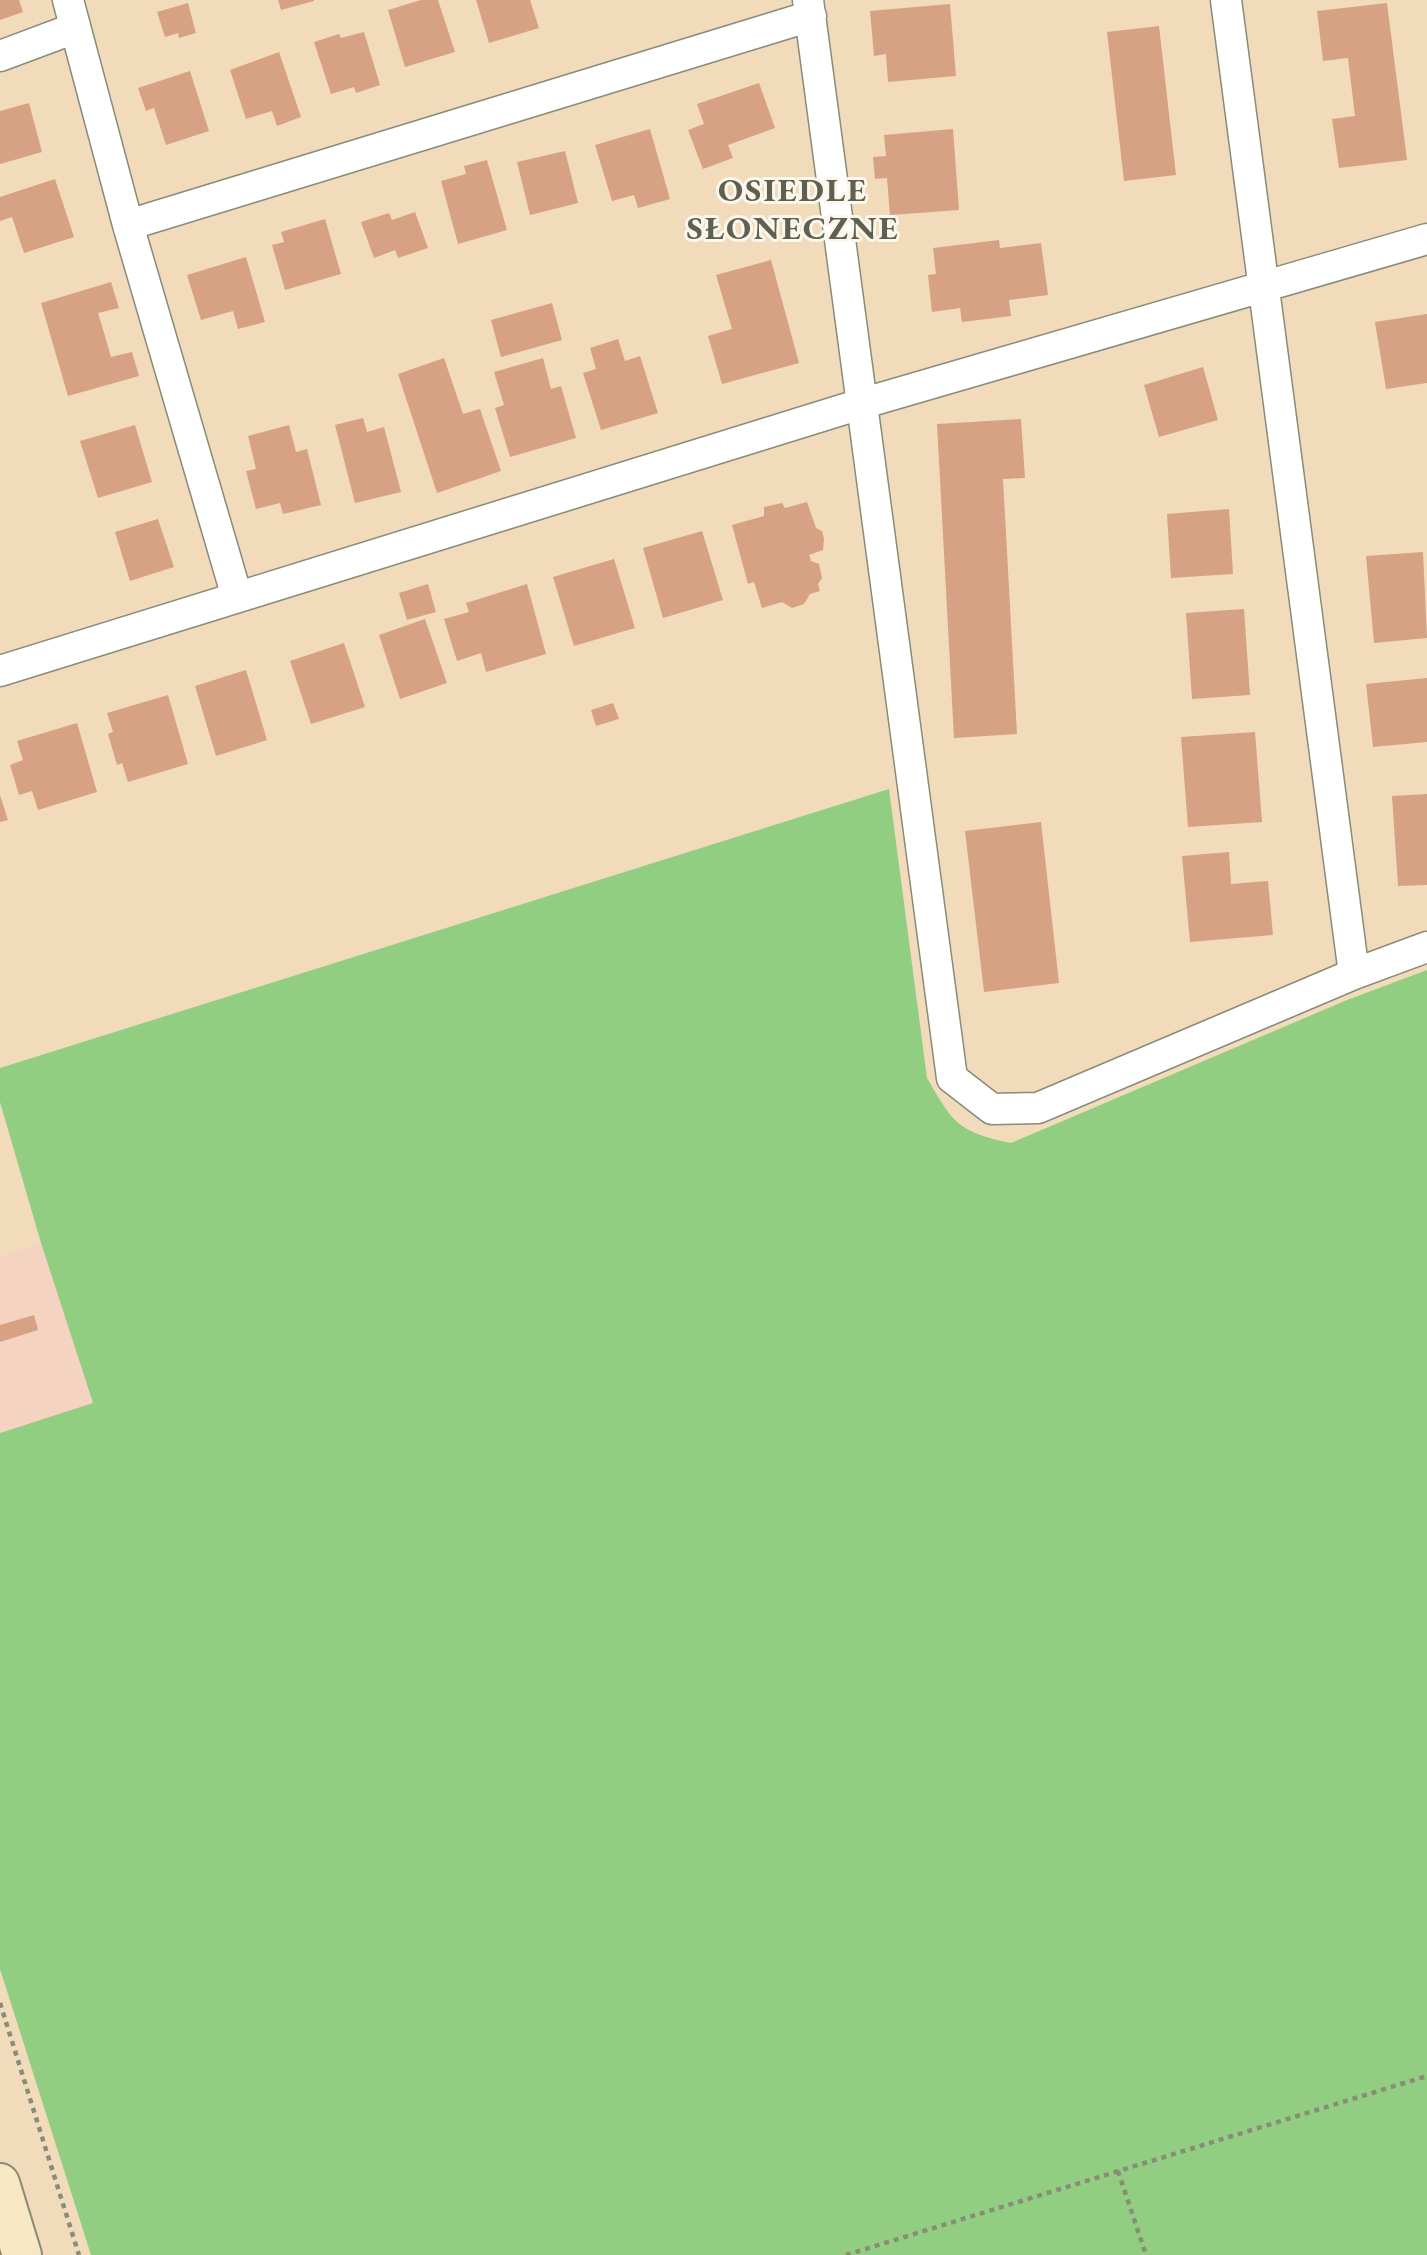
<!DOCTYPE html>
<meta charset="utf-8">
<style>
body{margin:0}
canvas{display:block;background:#f1dbbb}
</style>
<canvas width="1427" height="2255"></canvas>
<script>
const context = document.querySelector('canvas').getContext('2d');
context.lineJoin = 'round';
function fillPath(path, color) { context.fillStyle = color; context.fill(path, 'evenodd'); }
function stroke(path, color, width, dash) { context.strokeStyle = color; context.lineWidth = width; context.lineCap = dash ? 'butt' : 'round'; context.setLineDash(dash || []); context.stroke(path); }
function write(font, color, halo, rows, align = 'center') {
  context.font = font + ' "EB Garamond",serif'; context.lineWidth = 6; context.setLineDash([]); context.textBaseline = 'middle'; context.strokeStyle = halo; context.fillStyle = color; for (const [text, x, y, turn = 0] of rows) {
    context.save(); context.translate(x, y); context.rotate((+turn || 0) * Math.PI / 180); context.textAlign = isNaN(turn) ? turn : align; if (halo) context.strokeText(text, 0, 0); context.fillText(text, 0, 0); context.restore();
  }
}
fillPath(new Path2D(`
 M41,1243L93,1403L0,1433V1256Z`), '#f5d3c1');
fillPath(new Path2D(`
 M889,789L927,1078C953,1123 958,1132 1011,1143L1347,1000L1427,970V2255H91L0,1969V1433L93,1403L41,1243L0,1102V1068Z`), '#92ce82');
fillPath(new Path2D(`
 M0,0H19L23,12L0,20Z
 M278,0H314V1L281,10Z
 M421,0H438L455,52L405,67L388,10Z
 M476,0H530L539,28L489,43Z
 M188,3L196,33L179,38L178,33L165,37L157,12Z
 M1387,3L1407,160L1339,168L1332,119L1355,116L1348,58L1323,61L1317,11Z
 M950,4L956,76L888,82L886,54L874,56L870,11Z
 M1159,26L1176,175L1124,181L1107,32Z
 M364,32L380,85L356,93L354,87L331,94L314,42L339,34L341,38Z
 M279,52L301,117L277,126L272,111L246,119L230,70Z
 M190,71L209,131L166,145L154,108L146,111L138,88Z
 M759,83L775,128L728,145L733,158L703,169L688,130L704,124L697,104Z
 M29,103L42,152L0,164V111Z
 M650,129L670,199L638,208L634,195L612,201L595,145Z
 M953,129L959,210L890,215L887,178L875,179L873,157L886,156L884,135Z
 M565,151L578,203L530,215L517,162Z
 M487,160L507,230L458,244L441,181L466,174L464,166Z
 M55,179L74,237L24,253L12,217L0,221V197Z
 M415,212L428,248L398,258L395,250L374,258L361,222L389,213L392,220Z
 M325,219L341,274L285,290L272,245L284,242L281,232Z
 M999,240L1000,248L1041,243L1048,295L1009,300L1011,316L962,322L960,308L932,312L928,275L936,274L933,248Z
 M246,257L265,322L238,329L233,311L201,320L187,275Z
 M771,260L799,363L722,384L708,336L732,329L716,275Z
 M111,282L119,308L98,313L105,336L111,357L132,352L139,376L68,396L41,303Z
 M552,303L562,340L501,357L491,320Z
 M1427,314V383L1386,389L1375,322Z
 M618,339L625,361L640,356L658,413L601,430L583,373L596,369L590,348Z
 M444,358L463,414L480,409L501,471L437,493L398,374Z
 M543,358L551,389L561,386L576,438L510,457L495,408L504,405L494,372Z
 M1203,367L1218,420L1159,437L1144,385Z
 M363,418L367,432L384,427L401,492L355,503L335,425Z
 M1021,419L1025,478L1003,479L1017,734L954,738L937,424Z
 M135,425L152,482L98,498L80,441Z
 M289,425L296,452L307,449L321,505L283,514L280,503L256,509L246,471L256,469L248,436Z
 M807,502L816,528L822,531L824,539L823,550L809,555L811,561L819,564L822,578L818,584L820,591L810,594L804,604L792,608L782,602L762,608L754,582L748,584L732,525L764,516V507L782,503L785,508Z
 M1229,509L1233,574L1171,578L1167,514Z
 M158,519L174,567L130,581L115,532Z
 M702,531L723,600L663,618L643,548Z
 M1423,552L1427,638L1374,643L1366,556Z
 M614,559L635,628L574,646L553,577Z
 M428,584L436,612L407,620L399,593Z
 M527,584L546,654L486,672L481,653L457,661L444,619L469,612L466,603Z
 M1244,609L1250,695L1192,699L1186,613Z
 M425,619L447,683L400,699L379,635Z
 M344,643L365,707L311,724L290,661Z
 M246,670L267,740L216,756L195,686Z
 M1427,678V742L1373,747L1366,684Z
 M168,695L188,764L128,782L122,763L117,765L108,734L113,732L107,713Z
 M613,703L619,719L596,726L591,710Z
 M77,723L97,792L38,810L32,791L19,795L10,765L23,760L17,741Z
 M1255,732L1262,822L1188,827L1181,737Z
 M1427,794V885L1398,886L1392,796Z
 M0,795L8,820L0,822Z
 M1041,822L1059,983L984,992L965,831Z
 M1229,852L1231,884L1268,881L1273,935L1190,942L1182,856Z
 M34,1315L38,1330L0,1342V1325Z`), '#d6a283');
const street = new Path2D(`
 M68,0L128,225L237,597
 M808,0L952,1078L992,1109L1038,1108L1354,974L1427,947
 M1226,0L1354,974
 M0,56L75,28
 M128,225L811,16
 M0,671L864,403L1427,239`);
const secondary = new Path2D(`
 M0,2183L22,2255`);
stroke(street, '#888c78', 33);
stroke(secondary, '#888c78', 42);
stroke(new Path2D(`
 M0,2003L79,2255
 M1118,2171L1146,2255
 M846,2255L1427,2076`), '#888c78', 4.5, [5, 5]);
stroke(street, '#fff', 30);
stroke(secondary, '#f7e8c3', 38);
context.letterSpacing = '2px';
write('bold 33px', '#5f6050', '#fbf7ec', [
 ["OSIEDLE",793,192],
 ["SŁONECZNE",793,230]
]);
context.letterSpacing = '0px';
</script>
